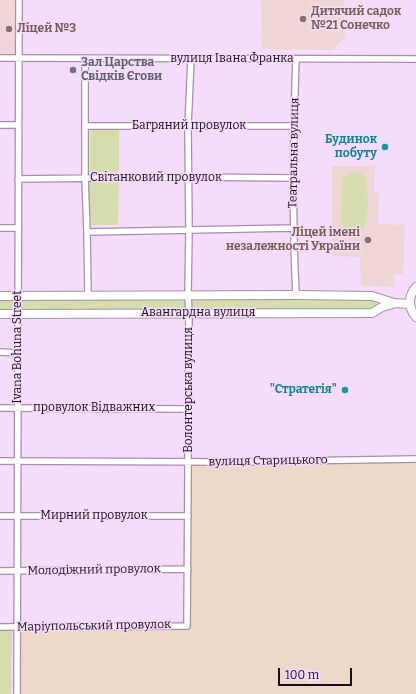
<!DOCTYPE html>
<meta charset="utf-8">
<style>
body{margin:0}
#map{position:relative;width:416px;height:694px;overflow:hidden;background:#f6dcfb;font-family:Bitter,serif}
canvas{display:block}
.scale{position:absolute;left:278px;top:668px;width:74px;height:18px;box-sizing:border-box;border:2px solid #170e19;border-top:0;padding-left:5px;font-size:12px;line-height:14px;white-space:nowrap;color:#170e19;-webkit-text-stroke:3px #f6dcfb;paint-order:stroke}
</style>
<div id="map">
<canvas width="416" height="694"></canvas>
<div class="scale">100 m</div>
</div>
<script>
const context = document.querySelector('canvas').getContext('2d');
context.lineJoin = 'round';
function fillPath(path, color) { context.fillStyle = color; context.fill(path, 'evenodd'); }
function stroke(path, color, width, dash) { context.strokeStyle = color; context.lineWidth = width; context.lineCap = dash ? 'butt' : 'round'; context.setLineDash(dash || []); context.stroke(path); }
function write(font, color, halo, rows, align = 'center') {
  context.font = font + ' Bitter,serif'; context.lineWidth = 3; context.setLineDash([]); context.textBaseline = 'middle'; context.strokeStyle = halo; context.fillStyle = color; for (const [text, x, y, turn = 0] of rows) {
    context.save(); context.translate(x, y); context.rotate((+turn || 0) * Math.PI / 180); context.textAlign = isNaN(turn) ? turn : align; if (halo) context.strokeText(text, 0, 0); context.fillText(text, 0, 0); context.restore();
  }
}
fillPath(new Path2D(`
 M416,459V694H17V627L187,625L188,461Z`), '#edd8ca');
fillPath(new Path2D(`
 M0,0H19V58H0Z
 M261,0H344L345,37L333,50L262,49Z
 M332,166H375L374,192H379L378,224L405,225L403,274H394V287L361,286L360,257L332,256Z`), '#f0d5d6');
fillPath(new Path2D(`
 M90,128H119V172H90Z
 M352,172C361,172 366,175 367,184C367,197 373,238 350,233C345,231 342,226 341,221L342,179L345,176Z
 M89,179H119L118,225H89Z
 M0,296H372L377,305L372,313L0,314Z
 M0,631H12L11,694H0Z`), '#d5ddad');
const street = new Path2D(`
 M0,58L416,59
 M85,59V178L87,232L88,295
 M296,59C293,138 292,216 296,295
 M0,125H18
 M85,126H293
 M18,179L188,177L294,178
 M0,228H18
 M87,232L293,228
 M0,352L18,353
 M0,408L189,409
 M0,461L228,462L416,459
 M0,516H188
 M0,571L188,569
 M0,627L187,626L189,313L188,295L189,230L188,126L191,59
 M17,694L19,0`);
const secondary = new Path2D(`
 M416,287C408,296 408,308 416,317
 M0,296L296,295L372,296L394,303L410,304
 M0,314L372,313L382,307L393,304`);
stroke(street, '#a68daa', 8);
stroke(secondary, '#a68daa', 10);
stroke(street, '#fff', 5.5);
stroke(secondary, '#fff', 8);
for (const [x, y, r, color] of [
 [303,19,4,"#8d6e63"],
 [9,29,4,"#8d6e63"],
 [73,70,4,"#6b7280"],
 [385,147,4,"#0f9aa8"],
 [368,240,4,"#8d6e63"],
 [345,390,4,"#0f9aa8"]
]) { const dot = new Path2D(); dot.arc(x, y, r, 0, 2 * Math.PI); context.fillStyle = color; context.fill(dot); stroke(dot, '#f6dcfb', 1.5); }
write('bold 12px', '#785e54', '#f6dcfb', [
 ["Дитячий садок",311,12],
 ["№21 Сонечко",311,26],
 ["Ліцей №3",17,29],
 ["Ліцей імені",360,233,"right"],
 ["незалежності України",360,247,"right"]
], 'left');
write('12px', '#170e19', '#f6dcfb', [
 ["вулиця Івана Франка",232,59],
 ["Багряний провулок",189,126],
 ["Театральна вулиця",294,153,-89],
 ["Світанковий провулок",156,178],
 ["Авангардна вулиця",198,313],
 ["Ivana Bohuna Street",18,347,-90],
 ["Волонтерська вулиця",189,390,-90],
 ["провулок Відважних",94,408],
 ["вулиця Старицького",268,461,-1],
 ["Мирний провулок",94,516],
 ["Молодіжний провулок",94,570,-1],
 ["Маріупольський провулок",94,626,-1]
]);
write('bold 12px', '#5b616d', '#f6dcfb', [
 ["Зал Царства",81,63],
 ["Свідків Єгови",81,77]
], 'left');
write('bold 12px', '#0d838f', '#f6dcfb', [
 ["Будинок",377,140],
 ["побуту",377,154],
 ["\"Стратегія\"",337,390]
], 'right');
</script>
